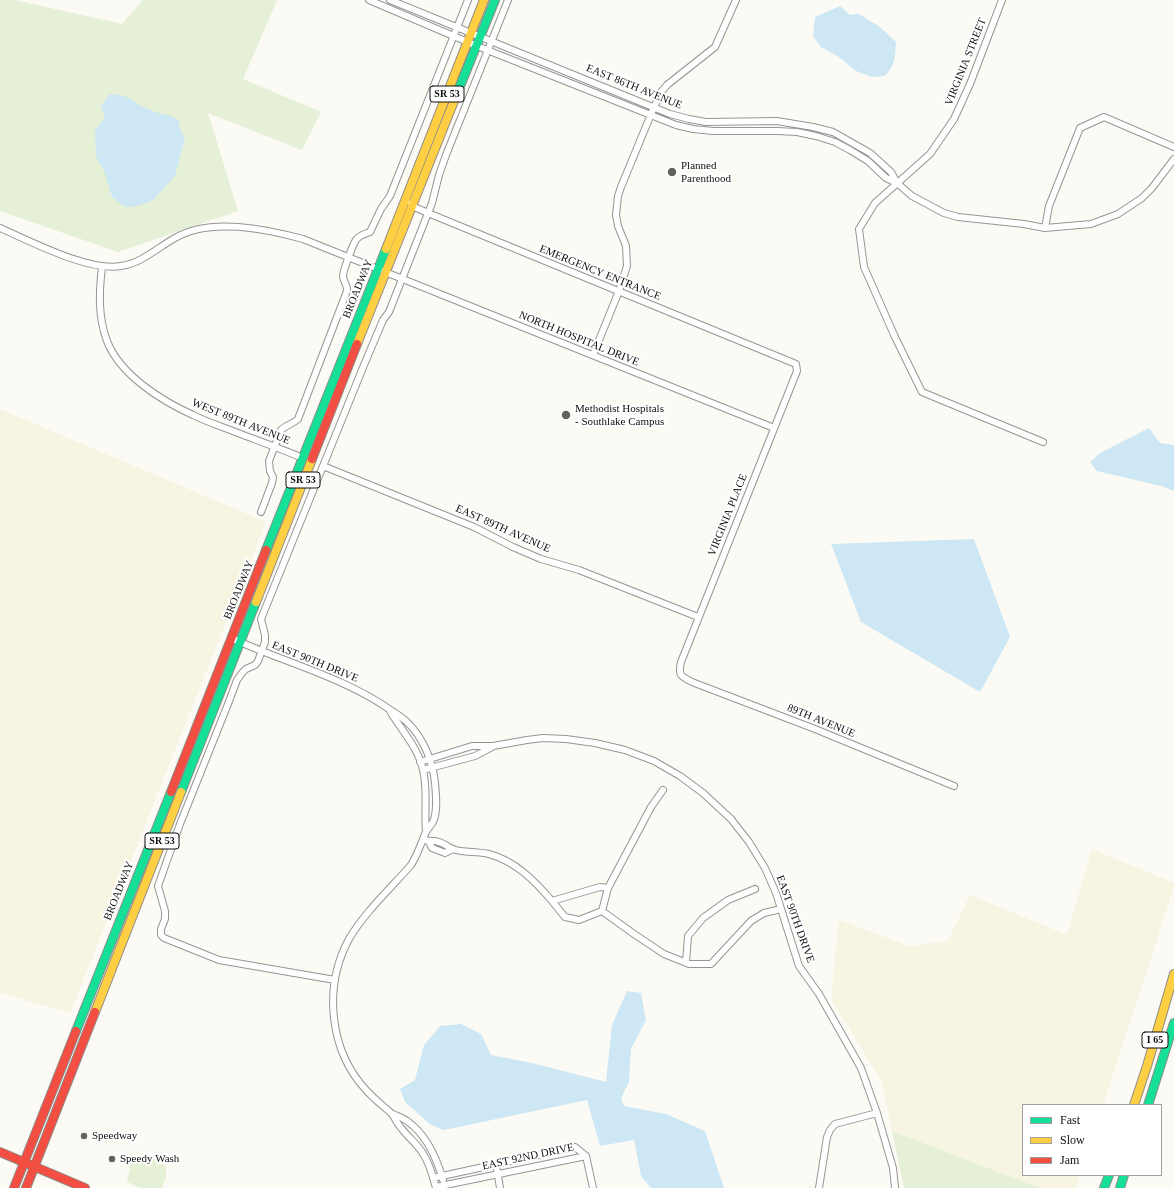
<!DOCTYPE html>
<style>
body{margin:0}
#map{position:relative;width:1174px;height:1188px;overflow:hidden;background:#fbfaf5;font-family:Georgia,serif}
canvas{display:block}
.legend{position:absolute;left:1022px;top:1104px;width:140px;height:72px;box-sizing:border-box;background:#fff;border:1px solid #9f9f9f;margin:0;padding:5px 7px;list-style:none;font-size:12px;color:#0f0f0f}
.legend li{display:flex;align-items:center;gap:8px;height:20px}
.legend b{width:20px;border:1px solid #9f9f9f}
</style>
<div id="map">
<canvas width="1174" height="1188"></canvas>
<ul class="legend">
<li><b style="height:5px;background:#16e098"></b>Fast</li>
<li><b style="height:5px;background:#ffcf43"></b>Slow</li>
<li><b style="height:5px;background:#f24e42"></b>Jam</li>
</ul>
</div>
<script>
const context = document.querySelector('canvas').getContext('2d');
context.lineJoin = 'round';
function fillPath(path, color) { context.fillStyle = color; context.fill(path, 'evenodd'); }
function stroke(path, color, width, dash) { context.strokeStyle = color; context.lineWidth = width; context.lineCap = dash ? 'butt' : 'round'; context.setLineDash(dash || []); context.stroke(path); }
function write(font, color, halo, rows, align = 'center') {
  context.font = font + ' Georgia,serif'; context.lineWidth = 4; context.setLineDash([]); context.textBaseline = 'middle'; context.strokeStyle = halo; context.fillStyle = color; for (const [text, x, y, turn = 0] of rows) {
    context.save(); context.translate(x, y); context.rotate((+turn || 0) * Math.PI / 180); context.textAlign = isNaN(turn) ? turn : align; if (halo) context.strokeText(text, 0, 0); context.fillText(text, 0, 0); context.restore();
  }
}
fillPath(new Path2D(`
 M0,409L266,522L70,1013L0,993Z
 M1092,849L1174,883V887L1103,1105H1023V1175H1080L1076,1188H1040L892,1131L882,1082L831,999L839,920L909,946L948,941L970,895L1067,935Z`), '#f7f4e2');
fillPath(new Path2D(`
 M0,0H15L122,24L143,0H277L243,79L321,112L302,150L208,113L238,211L118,252L0,211Z
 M892,1131L1040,1188H904Z
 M153,1158L166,1166V1177L162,1188H140L127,1182L131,1161Z`), '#e6f0d6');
fillPath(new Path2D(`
 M840,6L850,15L859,14L880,27L896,42C895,57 896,64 885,76L872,77L856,71L839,57L821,47L813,36L815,17Z
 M110,94L125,96L143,107L158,113L171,116L179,121L180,130L185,138L175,176L153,200L138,206L125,207L112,197L104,171L96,157L95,130L105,117L101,106Z
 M1149,428L1160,443L1174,445V491L1161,486L1097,471L1090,462L1100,453Z
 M974,539L1010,637L980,692L861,622L831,544Z
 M627,991L641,993L646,1020L631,1049L629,1082L621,1098L624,1106L666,1114L705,1131L724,1188H651L641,1176L634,1140L600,1146L587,1100L444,1130L431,1125L405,1102L400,1089L415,1080L424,1045L440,1026L461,1024L481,1034L491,1055L532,1063L606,1082L612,1025Z`), '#cde8f4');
const street = new Path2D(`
 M369,0L477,46L676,125L693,129L713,131H777L797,132L816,136L835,142L850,150L868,161L886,178L897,183L912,196L944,213L958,217L1024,224L1045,228L1091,224L1118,214L1142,198L1152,188L1174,159
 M390,0L670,114L689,119L706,122L777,121L813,127L833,132L870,153L891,172L897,183
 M1002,0L970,84L954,119L930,154L875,203L859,229L864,267L895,337L922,392L1043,442
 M411,203L412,206L428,213L796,364L797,371L681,662C678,675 680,676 692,682L815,729L954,786
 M0,228C30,241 89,272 121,266C142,263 157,248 175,238C210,217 266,229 303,239L774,428
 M1045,228L1049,206L1080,128L1104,117L1174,147
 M102,267C99,292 98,317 107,341C120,375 162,401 193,415C207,422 223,427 238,433C259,441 281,449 303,458
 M593,355L619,291L627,266L626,246L618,226L616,215L618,196L621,187L654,107L662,91L667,85L715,47L736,0
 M323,466L474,527L513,547L541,559L579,570L698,617
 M261,512L272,483L273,477L270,471L269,461L281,430C286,425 293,424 298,419L347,291C348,285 343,282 343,276C343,271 353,244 356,240C359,235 365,234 370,232L381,209L390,196L468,0
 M231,638C283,662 341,676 389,709C395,713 402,717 408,723C423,738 433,761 435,783C436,794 438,811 433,822C431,825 428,828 426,832C421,843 418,854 411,865C391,888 364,913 349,939C323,987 329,1051 367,1091C374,1099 382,1105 390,1112C395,1117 397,1124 402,1129C408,1137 416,1143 422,1152C429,1162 433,1176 436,1188
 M390,711C401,730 418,747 423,770C428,790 424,811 426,831
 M420,762L472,746H493L527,740L543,738L566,739L595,743L625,750L654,761L680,776L703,793L731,819L749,842L765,868L776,893L799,966L819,994L861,1068L877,1113L893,1168L895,1188
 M423,770L475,756L492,747
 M424,840C428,841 431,841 435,841C442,842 447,846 452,849C463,853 477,851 489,854C515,861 534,880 552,901
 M429,842L432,848L445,853L453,849
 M608,888L600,887L552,901L565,917L579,920L602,911L608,888L651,807L663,790
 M602,911L634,934L664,954L689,964H711L751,921L764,913L781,909
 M686,962L688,936L703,918L728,900L755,889
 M335,980L219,960L164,938L161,935V929L165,919V911L158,886L180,824L228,704L237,680L242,673L246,669L255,665L258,661L265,642V635L261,619L364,365L383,320L389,312L432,203L439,175L446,155L508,0
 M393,1114C397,1116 403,1118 407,1121C426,1134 437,1159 443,1180
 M586,1156L593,1188
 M497,1170L500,1188
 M433,1178L575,1147L586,1156
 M436,1187L586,1156
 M819,1188L827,1137L830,1130L835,1124L877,1113`);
const fast = new Path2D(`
 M458,91L495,0
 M266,550L386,249
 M181,792L256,602
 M76,1031L171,792
 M1148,1105L1174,1023
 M1104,1188L1109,1175
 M1120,1188L1124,1175`);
const slow = new Path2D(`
 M386,249L484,0
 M357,344L458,91
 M256,602L312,459
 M95,1012L181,792
 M1134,1105L1147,1066L1174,974`);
const jam = new Path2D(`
 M312,459L357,344
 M171,792L266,550
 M0,1152L85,1188
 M14,1188L76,1031
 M26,1188L95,1012`);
stroke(street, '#959593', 8);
stroke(fast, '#8c8b89', 10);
stroke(slow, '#8c8b89', 10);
stroke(jam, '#8c8b89', 10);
stroke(street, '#fefefe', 6);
stroke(fast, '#16e098', 8);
stroke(slow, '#ffcf43', 8);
stroke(jam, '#f24e42', 8);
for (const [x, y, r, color] of [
 [672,172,5,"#626160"],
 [566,415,5,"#626160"],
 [84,1136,4,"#626160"],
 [112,1159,4,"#626160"]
]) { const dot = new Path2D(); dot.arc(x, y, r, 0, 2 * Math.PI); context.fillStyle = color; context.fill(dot); stroke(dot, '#fff', 1.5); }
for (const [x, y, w] of [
 [447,94,34],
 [303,480,34],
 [162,841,34],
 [1155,1040,26]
]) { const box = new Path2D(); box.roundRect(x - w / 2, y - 8, w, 16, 3); context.fillStyle = '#fff'; context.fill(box); stroke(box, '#0f0f0f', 1); }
write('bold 10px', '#0f0f0f', null, [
 ["SR 53",447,94],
 ["SR 53",303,480],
 ["SR 53",162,841],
 ["I 65",1155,1040]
]);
write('11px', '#0f0f0f', '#fff', [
 ["VIRGINIA STREET",966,62,-68],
 ["EAST 86TH AVENUE",634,87,22],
 ["EMERGENCY ENTRANCE",600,273,22],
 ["BROADWAY",358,289,-68],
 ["NORTH HOSPITAL DRIVE",579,339,22],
 ["WEST 89TH AVENUE",241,422,22],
 ["VIRGINIA PLACE",728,515,-68],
 ["EAST 89TH AVENUE",503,529,24],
 ["BROADWAY",239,590,-68],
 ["EAST 90TH DRIVE",315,662,22],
 ["89TH AVENUE",821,721,22],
 ["BROADWAY",119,891,-68],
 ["EAST 90TH DRIVE",795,919,70],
 ["EAST 92ND DRIVE",528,1157,-12]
]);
write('11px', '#0f0f0f', '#fff', [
 ["Planned",681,166],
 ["Parenthood",681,179],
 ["Methodist Hospitals",575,409],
 ["- Southlake Campus",575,422],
 ["Speedway",92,1136],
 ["Speedy Wash",120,1159]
], 'left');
</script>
